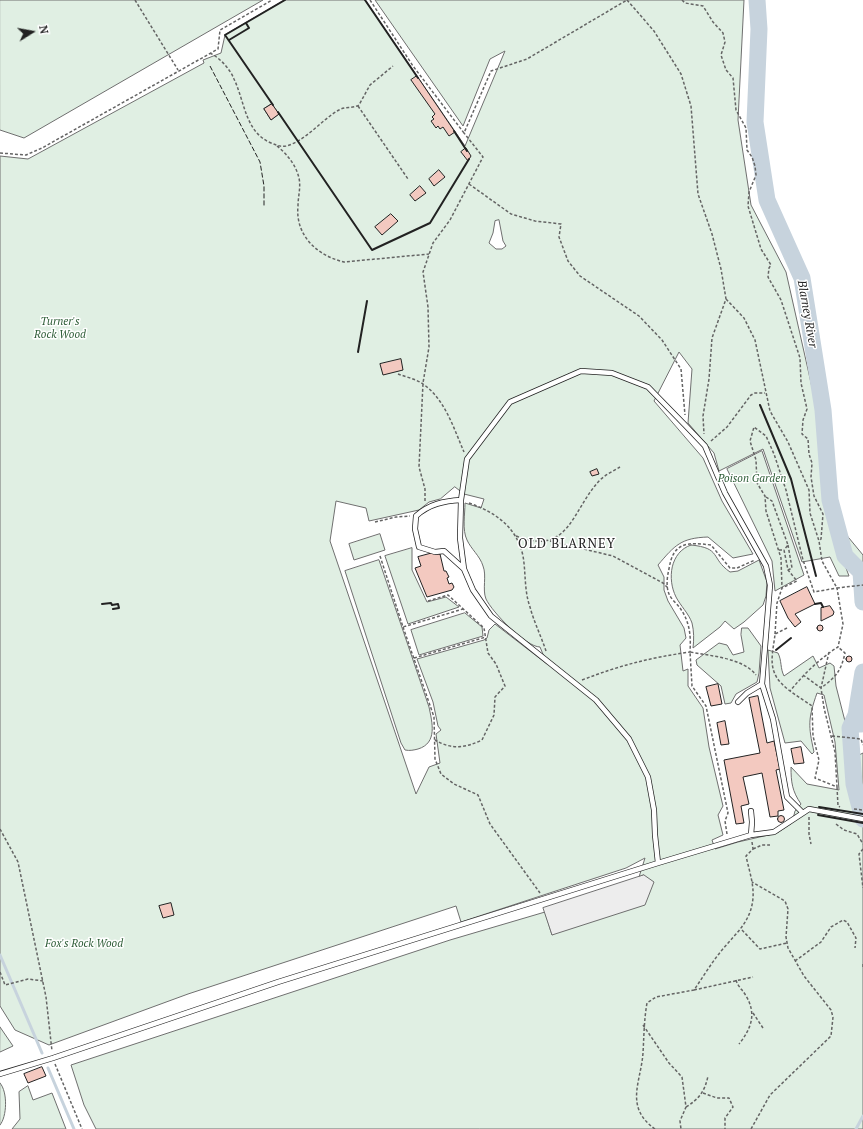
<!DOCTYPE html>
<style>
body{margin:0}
#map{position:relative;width:863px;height:1129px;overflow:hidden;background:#fff;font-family:"PT Serif",serif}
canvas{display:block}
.north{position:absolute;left:12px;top:12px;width:40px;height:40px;-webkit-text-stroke:3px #fff;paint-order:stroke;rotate:79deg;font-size:11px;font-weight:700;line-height:16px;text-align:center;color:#222}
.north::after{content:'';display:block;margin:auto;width:14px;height:18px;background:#222;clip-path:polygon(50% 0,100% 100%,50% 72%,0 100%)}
</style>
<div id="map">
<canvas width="863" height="1129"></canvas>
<div class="north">N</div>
</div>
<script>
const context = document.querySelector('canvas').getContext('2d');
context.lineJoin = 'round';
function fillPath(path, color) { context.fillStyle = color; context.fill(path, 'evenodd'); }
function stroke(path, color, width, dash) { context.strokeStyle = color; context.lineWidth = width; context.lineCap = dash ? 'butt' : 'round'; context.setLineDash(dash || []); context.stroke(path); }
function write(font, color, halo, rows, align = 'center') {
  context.font = font + ' "PT Serif",serif'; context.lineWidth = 3; context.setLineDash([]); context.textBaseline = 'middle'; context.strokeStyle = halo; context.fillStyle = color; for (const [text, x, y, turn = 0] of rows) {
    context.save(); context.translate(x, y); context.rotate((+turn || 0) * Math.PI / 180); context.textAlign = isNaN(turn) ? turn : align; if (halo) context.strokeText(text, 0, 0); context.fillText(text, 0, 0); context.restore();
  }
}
const green = new Path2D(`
 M0,0H263L24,138L0,130Z
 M285,0H365L465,146L505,51L490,59L463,126L375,0H744L738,120L751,205L786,272L816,405L825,502L834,536L849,576H839L830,557L802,562L763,449L719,471L714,453L688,423L692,369L679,352L654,401L703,458L722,501L753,554L733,558L708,537C681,538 675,545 658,565L664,577V590L668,601L684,628L686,638L680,645L683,671L688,669V686L703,708L709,747L723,806L718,815L723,835L712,840L715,849L738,842L777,833L792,823L795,811L801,804C792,791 791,782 791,767L807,784L839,790L835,742L824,695L817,693C808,719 808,725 814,752L812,754L801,741L785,743L770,688L768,650L778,653C782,661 780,668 784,676L813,656L819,668L830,663L834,666L836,686L847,729L855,806L861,802L857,765L859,755L863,753V1129H96L84,1105L71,1065L450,940L545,912L552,935L644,875L639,877L645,858L626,868L461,922L456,906L188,994L49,1045L15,1030L0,1006V156L28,159L204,63L203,60L221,53L225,35ZM272,104L279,114L271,120L264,109ZM499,220L503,241L506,246L502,249H496L489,243L493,233L495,221ZM455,487L464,494L484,499L481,508L465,503C465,514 462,530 467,540C471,549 480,556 483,566C487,576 482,589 486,599C492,612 526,647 540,647L547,664L495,624L489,630L487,638L484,640L417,659L433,702L438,726L441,730L436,734L440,763L429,767L416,794L330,541L336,501L366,508L369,521L419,510L429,502L440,499Z
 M762,451L804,575L775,591L772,561L727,469Z
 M844,532L863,555V568L848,553Z
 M380,534L385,550L354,560L349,544Z
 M691,545C722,548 710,558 730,572L738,571L759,560L767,582L766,596L763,605L744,622L734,629L725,621L720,627L693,648C694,640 694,631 692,623C689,614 680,605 676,597C667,579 670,552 691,545Z
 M412,548V570L427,602L446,597L459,607L408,624L385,556Z
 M379,560L429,707C432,722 438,743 418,749C414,750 410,751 405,750L401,743L345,571Z
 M465,613L482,627L483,636L419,655L411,630Z
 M742,628H748L761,646L759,673L757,682L736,694L731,703L725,704L721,686L697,665L696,660L719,643L727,645L733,655L744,652L741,635Z
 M0,1027L13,1046L0,1052Z
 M0,1083C8,1092 7,1117 0,1125Z
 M28,1086L33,1100L52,1093L66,1129H12L20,1119L19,1092Z`);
fillPath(green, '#e0efe3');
stroke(green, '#6f6f6f', 1);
const parking = new Path2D(`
 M644,875L654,882L645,905L552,935L543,908Z`);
fillPath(parking, '#ededed');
stroke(parking, '#6f6f6f', 1);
stroke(new Path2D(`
 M861,572H863
 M0,955L42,1053
 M48,1068L74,1129
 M856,1129L863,1116`), '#c7d3dd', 3);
stroke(new Path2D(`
 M757,0L759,29L755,122L767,200L802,278L823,410L830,500L845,556L861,572L863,602
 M856,715L850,728L854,784L863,819
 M861,724L856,715L863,672`), '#c7d3dd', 17);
const building = new Path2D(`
 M417,76L455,132L449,136L443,127L440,129L438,126L436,128L431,121L434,119L432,117L435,114L411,80Z
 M272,104L279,114L271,120L264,109Z
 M466,148L471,156L468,161L461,152Z
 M439,170L445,177L434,186L429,179Z
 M420,186L426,193L415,201L410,195Z
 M391,214L398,221L382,235L375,227Z
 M401,359L403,370L383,375L380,364Z
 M597,469L599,474L592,476L590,472Z
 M432,553L440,554L444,571H446L449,577L447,578L449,584L452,583L454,587L452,590L427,597L415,568L421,566L418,557Z
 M807,587L815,604L795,614L801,622L795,627L788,618L780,601Z
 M830,606L834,612L833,615L821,621V608Z
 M817 628a3 3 0 1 1 6 0a3 3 0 1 1-6 0Z
 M846 659a3 3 0 1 1 6 0a3 3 0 1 1-6 0Z
 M718,684L722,704L711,706L706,687Z
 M758,696L767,743L774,741L780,769L776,770L784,810L778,811V816L770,817L762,773L743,777L749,804L741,806L744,823L736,824L724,760L760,753L749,698Z
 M725,721L729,744L721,745L717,723Z
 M801,747L804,763L794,764L791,749Z
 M777.5 819a3.5 3.5 0 1 1 7 0a3.5 3.5 0 1 1-7 0Z
 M171,903L174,915L163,918L159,906Z
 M42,1067L46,1076L28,1083L24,1074Z`);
fillPath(building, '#f3c9c0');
stroke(building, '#222', 1);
const lane = new Path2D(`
 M461,500C444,501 429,504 416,516L415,529L419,547L435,552L444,551L464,569
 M738,702L747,693L762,684
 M802,812L787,797L773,719L762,684L770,585L766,566L725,493L705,446L685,425L648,387L612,373L581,371L510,402L467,459L461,500L460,538L464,569L473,590L491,616L596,700L629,739L648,777L654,810L655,835L658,863L751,835L774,832L809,809L863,819
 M751,835L752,822L751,811
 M0,1074L53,1058L278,982L658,863`);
stroke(lane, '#222', 6);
stroke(new Path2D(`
 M135,0L178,70
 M370,0L413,66L464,133L491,71L527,59L627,0
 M627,0L654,31L681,74L691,106L698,194L712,234L721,269L726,299L712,338L709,379L703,416L704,434
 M682,0L685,3L703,6L713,22L723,33L725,42L721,55L726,70L733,78L736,110L746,128L747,150L752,157L755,166L756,175L749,192L748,206L761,249L771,265L769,268L768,277L781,300L800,358L801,383L807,409L803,420L802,434L808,439L809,454L812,463L811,477L814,496L823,514L821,539L819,541
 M210,53C220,58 230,69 234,79C245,102 245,132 271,143C276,145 280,147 286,146C306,141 321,120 339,110C345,106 352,109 359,105L370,85L393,66
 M358,106L408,179
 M277,146C287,154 296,165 299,178C301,188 298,196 298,206C295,236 318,256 344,262L429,254
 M0,153L26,155L42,148L218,49L220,30L272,0
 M469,184L511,214L535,221L561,224L559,237L568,261L580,276L639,316L662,340L681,369L685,415
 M726,299L744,318L755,340L770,411L788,442L809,490L810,513L819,541L822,561L837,588L863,585
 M398,374C406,377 416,379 423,384C445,399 454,429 464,452
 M711,441L727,427L751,395L755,393H765
 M766,497L772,501L788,545L784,550
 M425,501V489L419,467L423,383L429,347L428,307L423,272L433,243L450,220L483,157L464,133
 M469,503C495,512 517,527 523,556C526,573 524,590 530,607C534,622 541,636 546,651
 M375,522L396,517L410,516
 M516,536C569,557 572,510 599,481C605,475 613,471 620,467
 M550,541L613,556L663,583L668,588
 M788,545L792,568L788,570
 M779,550H784L788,570L797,581L782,588
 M380,556L403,627L463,609
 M428,601L448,595L484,628L488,653L496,664L505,686L495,697L494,715L482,740C465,748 452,750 435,740
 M403,627L434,717L435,759L441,774L454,784L478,795L490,824L540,893
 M787,628L775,634C774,646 769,662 775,674C780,687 801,698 812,706L813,736L819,760L815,778L837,787L835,752L824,708L821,688L829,652
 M775,634L777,603L782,588L781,558L766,511L765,496L757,483L756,460L750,441L754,427L766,436L774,454L786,490L803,560L814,592L837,588L843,624L838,647C819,659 804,674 790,691
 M414,658L486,637
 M803,675L821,688C836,677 841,671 845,653L838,647
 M582,680C621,665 649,658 690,652C691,636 690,622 680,608C677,604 671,599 669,594C666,587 667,577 669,569C673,542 687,542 711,545L730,568H737L755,560
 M832,736L861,739L863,745
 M837,787L838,806L840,807
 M854,809L863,810
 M809,817V834L811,844
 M836,824L844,830L857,834L863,844
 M0,829L18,862L46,997L52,1051
 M727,834L725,821L728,813L706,706L692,686L690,652C711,656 743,658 756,675
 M753,849L762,845H770
 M863,849L859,854L863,888
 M742,930L760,949L787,943
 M795,961L821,942L831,927L843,920L847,922L856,938L855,948
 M863,964V968
 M0,972L5,985L28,979L43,981
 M736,980C738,987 743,990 746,996C757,1014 751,1029 739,1044
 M694,990L753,977
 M753,1013L763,1028
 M643,1025L669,1063L682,1077L686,1107L680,1121L681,1129
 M55,1064L82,1129
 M703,1093L717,1098H729L733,1107L725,1118V1129
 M686,1107C699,1099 705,1091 708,1076
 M655,1129C624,1107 641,1082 643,1053C644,1036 644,1020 647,1003L656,997L694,990C703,977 712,962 722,950C736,933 751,922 753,898C754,884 749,870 746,856L753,849L752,842
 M751,1129L770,1095L831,1036L833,1017L831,1010L804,976L788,948L786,937L788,909L785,901L752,882`), '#646464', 1.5, [3, 2]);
stroke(lane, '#fff', 4.5);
stroke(new Path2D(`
 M210,66L260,162L264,186V207`), '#222', 1, [5, 2]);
stroke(new Path2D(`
 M365,0L418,78
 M229,40L249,28L246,23
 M273,105L225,35L285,0
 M278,112L372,250L430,223L469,159
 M454,131L467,151
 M358,352L367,301
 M760,405L791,479L816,576
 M102,604L111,603L112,605L118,604L119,608L113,609
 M815,604L821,603L823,607
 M776,650L791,638
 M819,807L863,814
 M818,815L863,823`), '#222', 2);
write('italic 11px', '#2f5e38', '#fff', [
 ["Turner's",60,322],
 ["Rock Wood",60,335],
 ["Poison Garden",752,479],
 ["Fox's Rock Wood",84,944]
]);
write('italic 12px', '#222', '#fff', [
 ["Blarney River",807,314,80]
]);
context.letterSpacing = '1px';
write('13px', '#222', '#fff', [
 ["OLD BLARNEY",567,544]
]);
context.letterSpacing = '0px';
</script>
